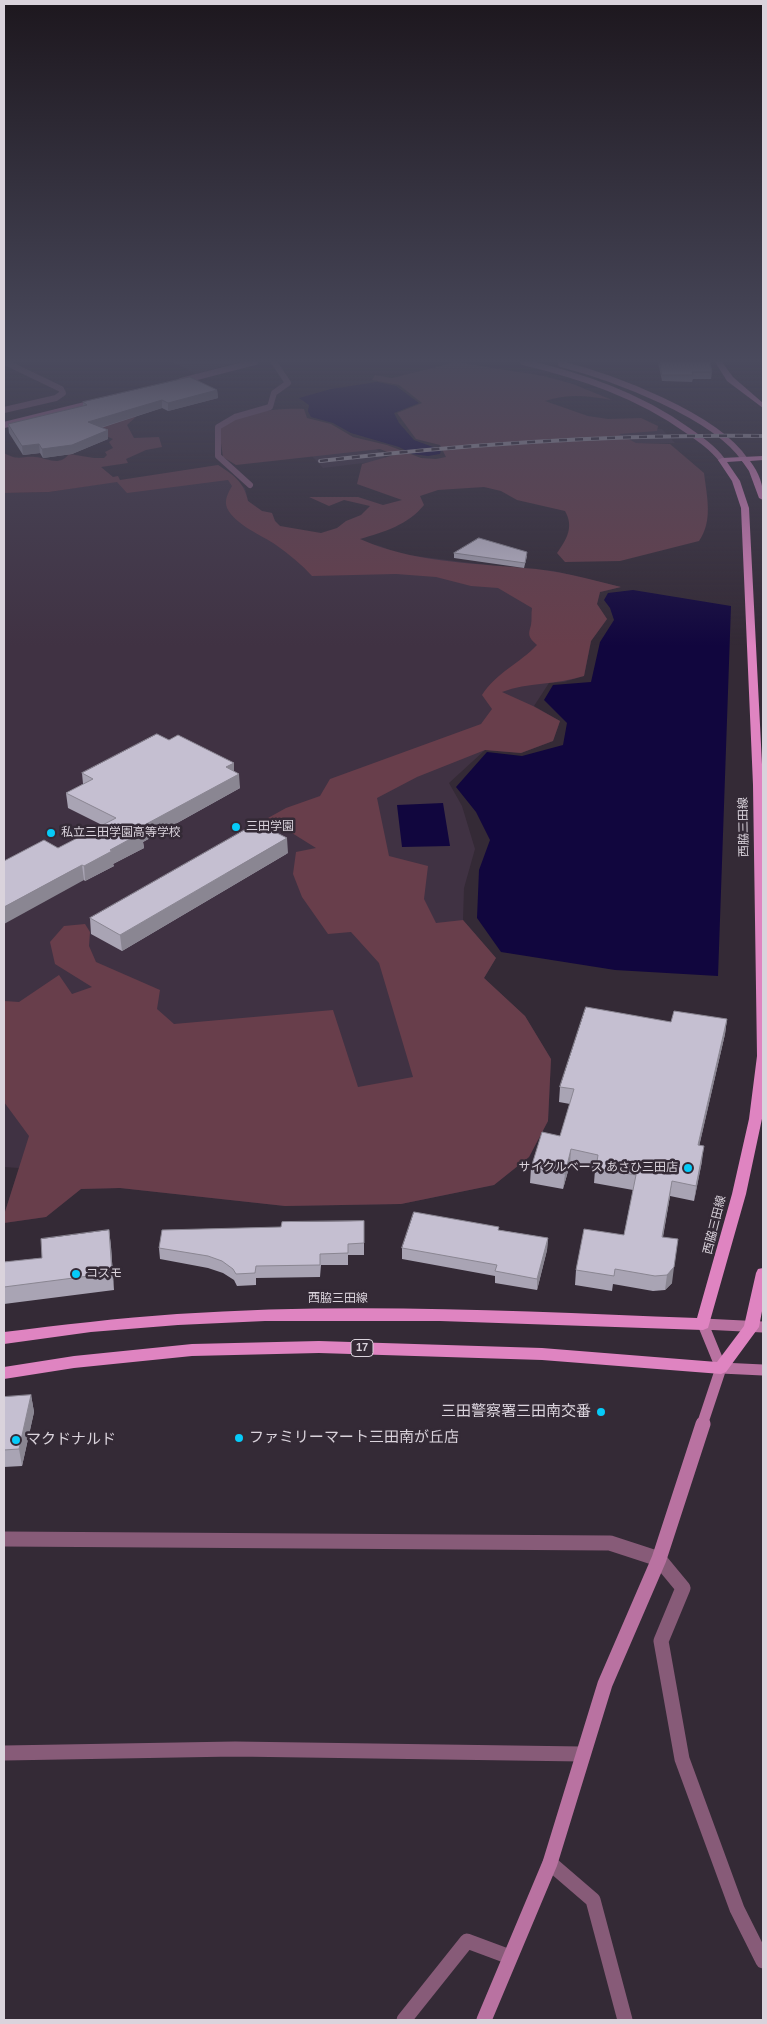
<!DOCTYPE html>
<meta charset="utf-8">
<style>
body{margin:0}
#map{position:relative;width:767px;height:2024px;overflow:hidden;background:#342a36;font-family:Arial,sans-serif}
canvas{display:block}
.frame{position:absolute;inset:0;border:5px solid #dad3dc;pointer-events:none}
</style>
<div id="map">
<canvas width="767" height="2024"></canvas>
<div class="frame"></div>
</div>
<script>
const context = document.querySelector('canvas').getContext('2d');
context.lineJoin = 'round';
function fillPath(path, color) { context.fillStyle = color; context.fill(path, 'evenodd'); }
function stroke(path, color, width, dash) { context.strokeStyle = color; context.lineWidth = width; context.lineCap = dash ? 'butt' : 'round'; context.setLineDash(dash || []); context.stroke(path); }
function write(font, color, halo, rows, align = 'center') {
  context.font = font + ' Arial,"Noto Sans JP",sans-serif'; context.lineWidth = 5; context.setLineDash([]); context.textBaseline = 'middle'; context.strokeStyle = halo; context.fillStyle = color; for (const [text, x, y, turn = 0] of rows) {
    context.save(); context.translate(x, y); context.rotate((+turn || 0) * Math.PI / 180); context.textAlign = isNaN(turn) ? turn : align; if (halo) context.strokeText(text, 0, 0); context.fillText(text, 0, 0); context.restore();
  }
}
fillPath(new Path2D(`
 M173,362H239L195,374Z
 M662,429L675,443H610L575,431Z
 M373,446L388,460L323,468L309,453Z
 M218,465L245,488L248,501L262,511L272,513L275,521L280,526L380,546L400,554L502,567L554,571L621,587L600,592L597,604L607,619L591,641L584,676L564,682L549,683L534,706L560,721L553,741L521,753L485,750L449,783L462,806L475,849L464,888L463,920L496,958L484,978L525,1016L551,1059L548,1121L529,1157L494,1185L401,1204L285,1206L120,1188L81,1189L46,1217L4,1223V1215L19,1168L4,1167V493L49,492Z`), '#403243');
fillPath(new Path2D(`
 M456,362L544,376L573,384L612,400C589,396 568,393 545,401L588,416L608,419L641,418L658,426L657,431L619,434L636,443L670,444L704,473C707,497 713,521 699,541L620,561L565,562L557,553C567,539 574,527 565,511L517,500L501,491L484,487L438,490L420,496L424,505C408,525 384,532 360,539C411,562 470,563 524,568C557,570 589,579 621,587L600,592L597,604L607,619L591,641L584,676C556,685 528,682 502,692L533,706L560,721L553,741L521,753L485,750L417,777L377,798L389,856L428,866L424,899L436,923L463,920L496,958L484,978L525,1016L551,1059L548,1121L529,1157L494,1185L401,1204L285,1206L120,1188L81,1189L46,1217L4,1223V1215L29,1136L4,1102V1001L19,1002L59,975L72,994L92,987L55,964L50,942L64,926L85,924L90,932L89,946L96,962L160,990L157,1009L174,1024L333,1010L358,1087L413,1077L379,963L351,932L328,934L302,897L293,874L296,852L316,848L268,818L286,808L320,796L330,779L481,724L492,709L482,695C496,673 520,663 537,645C528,637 528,635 531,625C532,620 531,614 532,608L498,588L471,586L436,577L396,574L312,576C301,564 289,554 276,545C262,535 235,525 227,508C224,500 228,493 232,486L228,480L127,493L117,482L49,492L4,493V453C18,461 21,456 35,457C48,458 59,467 69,454L94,458H104L107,455L105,452L113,448L109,442L113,439L101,434L97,428L139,414L127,425L134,438L159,437L162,447L146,450L126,459L128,463L101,467L113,477L118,476L120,480L218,465C234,475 244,482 248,501L262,511L272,513L275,521L280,526L321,533L337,528L346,521L361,515L370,506L344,500L329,506L309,497H358L383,505L402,500L357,484L362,464L394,455L380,449L236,465L223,457L219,430C239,411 278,408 304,409L307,418L331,424L353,437L387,445L421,458L436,459L446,457L440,445L416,439L397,413L422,403L399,385L372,380L375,375L392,378Z`), '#683e4b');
fillPath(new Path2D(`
 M377,382L396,386L419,403L394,413L399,423L414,440L441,450L440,454L428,456L413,454L399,447L351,433L333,423L311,417L308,411L309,405L299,398L331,389Z
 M633,590L731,606L718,976L615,970L501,952L477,918L479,870L490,840L476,812L456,787L487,752L522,756L563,745L567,723L544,700L553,685L591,682L600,642L614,620L610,608L604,600L608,593Z
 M443,803L450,846L402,847L397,805Z`), '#11063e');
stroke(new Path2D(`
 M4,410L56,398L63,393L61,389L5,362
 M250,485L218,456V427L235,417L270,407L274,393L288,383L274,362`), '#875b78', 6);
stroke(new Path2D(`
 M4,1539L610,1543L659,1559L683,1588L661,1641L682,1759L737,1909L763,1961
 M4,1753L235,1749L582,1754
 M550,1863L593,1900L625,2020
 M404,2020L467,1941L510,1957`), '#875b78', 15);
stroke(new Path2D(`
 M523,362C582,376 638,395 687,430C700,439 713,448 722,460
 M561,364C612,377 715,415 745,460
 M181,381L255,362
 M4,425L97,402`), '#b972a1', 6);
stroke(new Path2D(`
 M721,1368L763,1370
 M702,1425L721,1368L703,1324L763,1327`), '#b972a1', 11);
stroke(new Path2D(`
 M484,2020L550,1863L605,1684L659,1559L703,1424`), '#b972a1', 15);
fillPath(new Path2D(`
 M715,362H722L733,377L763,403V408L727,381Z
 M763,456V460L750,461C759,473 764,485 763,500L759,498L749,471L742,461L727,462L740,481L749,508L763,784V1114L746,1194L708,1328L703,1330L440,1321H265L178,1325L91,1332L4,1344V1332C61,1325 119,1318 177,1314C350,1302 524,1311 697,1318L732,1194L749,1119L757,1056L753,785L741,508L732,481L718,460L722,458Z
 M763,1268V1306L759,1327L726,1372L721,1374L542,1360L319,1353L192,1356L74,1368L4,1379V1367L74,1356L192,1344L319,1341L542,1348L717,1362L744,1326L756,1273L758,1269Z`), '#df84c1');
const rail = new Path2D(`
 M320,461C467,444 614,434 763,436`);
stroke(rail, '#b0a8b2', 4);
stroke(rail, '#342a36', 2.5, [8]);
fillPath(new Path2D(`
 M658,362H710L712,372L711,379H693L692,382L662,381Z
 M217,390L218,398L168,411L162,408L101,428L108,430V439L72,454L43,458L40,453L23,455L9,433L8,424L83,406V402Z
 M454,553L527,556L524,568L454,558Z
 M234,771L240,788L143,842L144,848L113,864L114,866L85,881L84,880L58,848L102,825L68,808L66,793L83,784L82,773Z
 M288,853L122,951L91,934L90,918Z
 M727,1019L725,1034L699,1146L702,1161L694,1201L670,1196L663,1237L672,1283L665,1290L653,1291L613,1284L612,1291L575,1285L576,1270L624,1235L633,1190L594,1183L595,1170L570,1164L563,1189L530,1183L531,1168L560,1136L570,1104L559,1102L560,1087L671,1022Z
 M364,1221V1255H348V1265H321L320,1277L256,1278V1285L237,1286L234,1280L223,1273L208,1268L160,1259L159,1248L281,1227Z
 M109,1230L111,1247L114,1290L4,1304V1262L42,1258Z
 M499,1230L548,1238L547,1250L537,1290L495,1283V1276L402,1259V1248Z
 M31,1395L34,1412L22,1466L4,1467V1397Z`), '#a9a4b4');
fillPath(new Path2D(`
 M217,390L218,398L168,411V403Z
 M162,400V408L89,431L88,422Z
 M108,430V439L72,454L43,458L42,449Z
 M39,444L40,453L23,455L22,446Z
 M234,763V776L239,774L240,788L143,842L144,848L113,864L114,866L85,881L84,866L110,850L137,829L226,767Z
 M287,838L288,853L122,951L120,935Z
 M82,865L84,880L4,924V907Z
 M727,1019L725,1034L696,1160L698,1145Z
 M704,1146L702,1161L694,1201L696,1186Z
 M571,1149L570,1164L563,1189L565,1174Z
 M672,1181L670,1196L660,1252L662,1237Z
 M109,1230L111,1247L114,1290L112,1273Z
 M548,1238L547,1250L537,1290V1279Z
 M674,1267L672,1283L665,1290L667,1275Z
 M31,1395L34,1412L22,1466L19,1449Z`), '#8a8692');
const building = new Path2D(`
 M660,362H710L712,372H692L693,375H662Z
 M190,377L217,390L168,403L162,400L88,422L108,430L72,445L42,449L39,444L22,446L8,424L87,405L83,402Z
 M479,538L527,552L525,563L454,553Z
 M157,734L169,740L178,735L234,763L226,767L239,774L137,829L143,832L110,850L112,851L84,866L82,865L4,907V861L44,840L58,848L116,818L66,793L93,779L82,773Z
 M257,823L287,838L120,935L90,918Z
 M586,1007L671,1022L674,1011L727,1019L698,1145L704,1146L696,1186L672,1181L662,1237L678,1239L674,1267L667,1275L655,1276L615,1269L614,1276L576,1270L584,1229L624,1235L636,1175L596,1168L598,1155L571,1149L565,1174L531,1168L542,1132L560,1136L574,1089L560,1087Z
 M414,1212L499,1227L498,1230L548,1238L537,1279L495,1271L497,1265L402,1248Z
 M364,1221V1243L348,1244V1253L320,1254V1265L256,1266L255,1273L236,1274L233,1269L222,1261L208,1256L159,1248L162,1230L281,1227L282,1222Z
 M109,1230L112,1273L4,1287V1262L42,1258L41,1239Z
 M31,1395L19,1449L4,1450V1397Z`);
fillPath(building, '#c5bfd1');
stroke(building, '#8a8692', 1);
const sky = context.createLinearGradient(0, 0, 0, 646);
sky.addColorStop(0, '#1d171e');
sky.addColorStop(0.56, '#4a4a5d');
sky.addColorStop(1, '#4a4a5d00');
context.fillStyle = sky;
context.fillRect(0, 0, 767, 646);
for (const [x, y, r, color] of [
 [236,827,5,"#06cbf9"],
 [51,833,5,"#06cbf9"],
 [688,1168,5,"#06cbf9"],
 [76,1274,5,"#06cbf9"],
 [601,1412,5,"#06cbf9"],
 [239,1438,5,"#06cbf9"],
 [16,1440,5,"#06cbf9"]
]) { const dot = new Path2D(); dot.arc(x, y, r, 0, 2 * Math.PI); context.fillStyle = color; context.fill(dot); stroke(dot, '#342a36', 2); }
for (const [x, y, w] of [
 [362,1348,22]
]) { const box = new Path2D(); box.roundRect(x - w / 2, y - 8.5, w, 17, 4); context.fillStyle = '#342a36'; context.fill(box); stroke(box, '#dad3dc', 1); }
write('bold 11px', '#dad3dc', null, [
 ["17",362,1348]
]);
write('12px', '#dad3dc', '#342a36', [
 ["三田学園",246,827],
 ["私立三田学園高等学校",61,833],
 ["サイクルベース あさひ三田店",678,1168,"right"],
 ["コスモ",86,1274]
], 'left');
write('12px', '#dad3dc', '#342a36', [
 ["西脇三田線",744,827,-91],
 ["西脇三田線",715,1225,-76],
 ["西脇三田線",338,1299]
]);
write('15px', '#dad3dc', '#342a36', [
 ["三田警察署三田南交番",591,1412,"right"],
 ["ファミリーマート三田南が丘店",249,1438],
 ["マクドナルド",26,1440]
], 'left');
</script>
